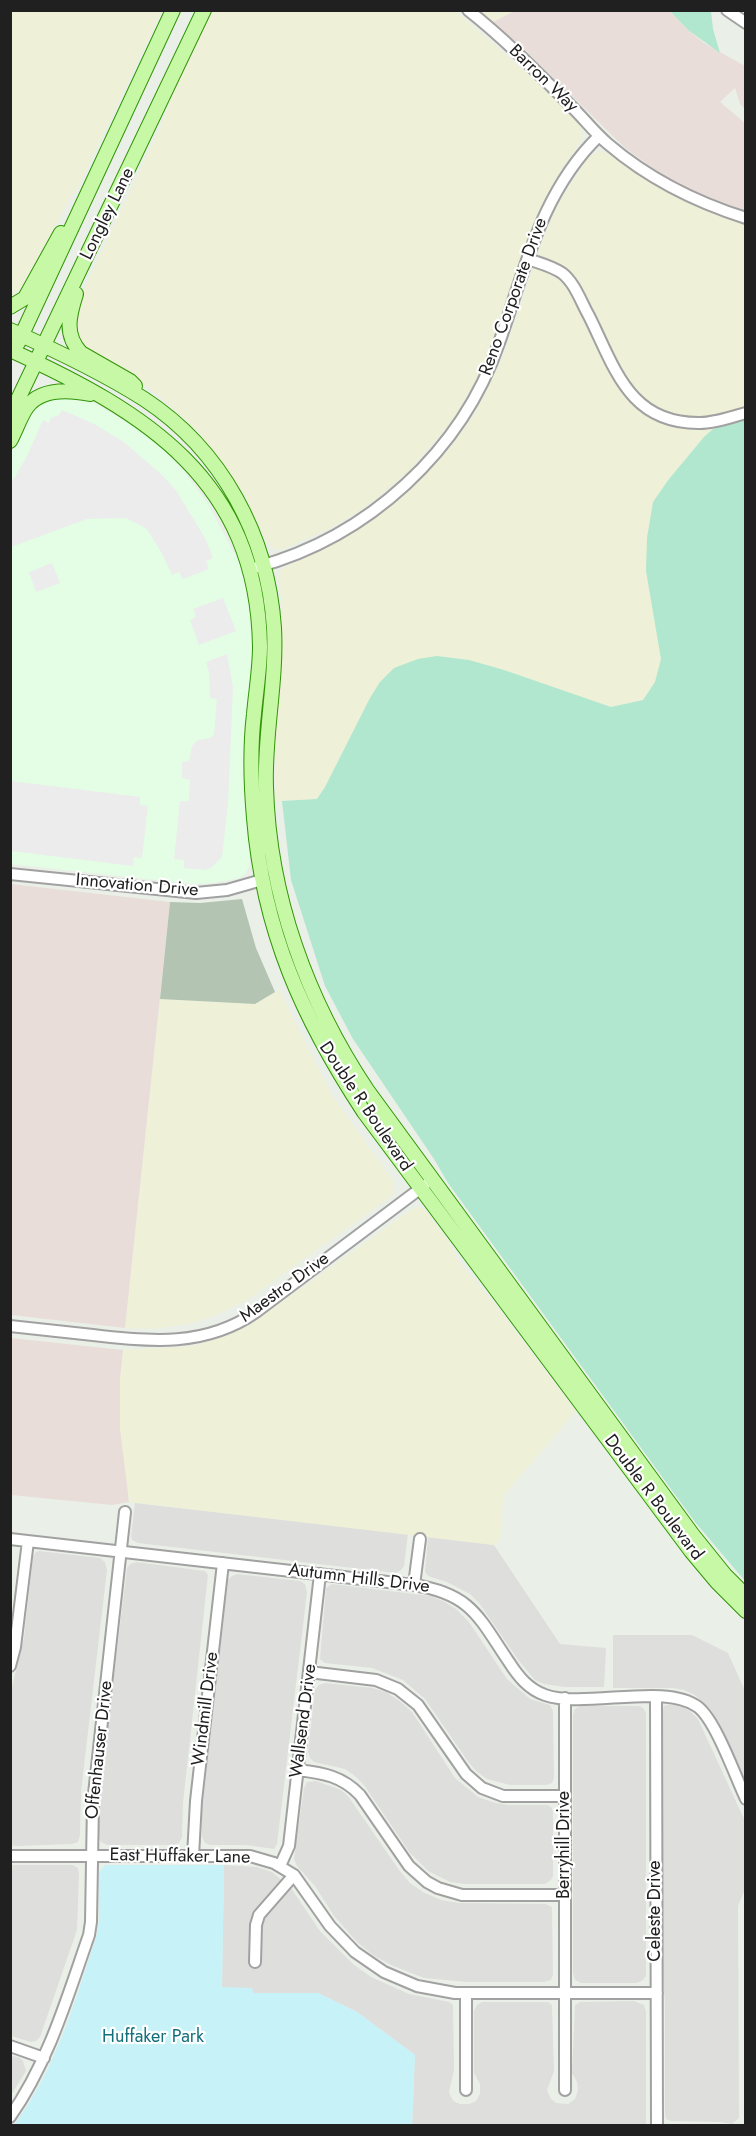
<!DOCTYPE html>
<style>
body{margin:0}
#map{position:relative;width:756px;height:2136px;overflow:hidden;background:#eaf0e7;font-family:Jost,sans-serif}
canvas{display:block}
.frame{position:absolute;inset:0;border:12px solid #202020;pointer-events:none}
</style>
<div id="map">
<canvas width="756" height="2136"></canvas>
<div class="frame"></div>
</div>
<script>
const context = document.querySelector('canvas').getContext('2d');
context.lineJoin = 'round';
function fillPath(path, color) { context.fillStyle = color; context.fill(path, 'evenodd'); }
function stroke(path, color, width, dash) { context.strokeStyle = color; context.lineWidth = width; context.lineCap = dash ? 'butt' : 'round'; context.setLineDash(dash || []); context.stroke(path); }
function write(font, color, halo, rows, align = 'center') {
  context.font = font + ' Jost,sans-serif'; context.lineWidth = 4.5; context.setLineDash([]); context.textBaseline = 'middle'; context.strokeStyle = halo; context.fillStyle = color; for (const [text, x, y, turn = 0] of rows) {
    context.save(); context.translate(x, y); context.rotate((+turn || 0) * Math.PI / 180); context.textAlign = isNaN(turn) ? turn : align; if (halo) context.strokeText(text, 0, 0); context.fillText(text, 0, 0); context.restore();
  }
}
fillPath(new Path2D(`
 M135,1503L408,1534L404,1566L401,1570L396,1573L138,1543L132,1540L131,1536Z
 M428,1537L494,1545L560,1644L606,1648L604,1687H564L544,1684L535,1680L519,1661L479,1603L470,1594L447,1582L428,1576L425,1572Z
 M39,1551L100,1558L105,1562L107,1570L81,1792L80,1835L78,1842L72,1844L16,1846L10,1845L11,1691L24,1638L33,1557L36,1552Z
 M136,1562L205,1571L208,1575L183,1803L182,1837L179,1843L173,1845H107L101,1842L98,1836L104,1759L127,1568L130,1564Z
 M237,1574L300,1581L305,1584L307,1592L277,1844L274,1849L246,1845H210L205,1843L202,1837V1811L228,1580L232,1576Z
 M332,1584L430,1596L443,1601L456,1609L469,1622L507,1679L530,1699L550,1705L553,1711L554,1778L552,1783L546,1785H510L487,1779L476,1771L467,1760L425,1699L403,1680L372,1668L325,1663L320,1659L326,1588Z
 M613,1635H692L728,1653L745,1691V1781L712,1711L695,1695L684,1690L673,1688H613Z
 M325,1683L372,1688L386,1692L401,1702L412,1712L455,1778L478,1797L492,1802L508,1805H547L551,1807L553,1812V1876L551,1880L545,1884H465L450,1882L428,1871L410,1853L364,1785L355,1776L345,1769L314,1762L310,1758L308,1752L315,1690L319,1685Z
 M670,1704L679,1705L690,1711L698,1719L745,1821V1889L738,1906L739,2118L732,2124L720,2122L671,2121L666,2119L665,2114V2003L662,1963V1712L664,1706Z
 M581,1706H640L644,1709L646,1714V1976L642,1981L636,1983H581L575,1980L573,1973V1715L575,1709Z
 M316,1781L341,1790L348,1796L399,1870L410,1883L423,1892L441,1900L459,1903L546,1904L552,1907L553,1975L551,1980L544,1982H467L424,1978L391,1965L373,1955L357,1942L334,1916L315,1886L297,1866L294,1859L304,1788L307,1782Z
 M10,1865H73L78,1868L79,1874L77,1930L40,2037L36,2041L31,2042L11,2036Z
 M224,1865L257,1867L272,1872L291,1888L320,1931L353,1964L371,1977L409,1994L449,2002L453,2005L454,2070L449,2092L453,2101L460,2104H469L476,2101L480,2094V2084L474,2073V2011L477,2005L482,2002H548L552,2005L554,2071L547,2090L551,2099L556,2103L568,2104L575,2099L578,2090L577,2082L572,2073L575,2005L580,2002L634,2001L644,2005L646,2012V2125H412L415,2055L357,2012L318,1993H254L222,1987Z
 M11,2056L19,2057L23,2061L26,2071L11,2095Z`), '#dededd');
fillPath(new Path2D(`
 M11,10L162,11L75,193H73L22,287L11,297Z
 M454,10L537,82L579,124L582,130V139L556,178L537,214L485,361L473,386L451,422L409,471L367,506L331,528L284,549H274L267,543L244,494L200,434L155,392L125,373L92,356L75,339L74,310L160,128L173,93L212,11Z
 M479,11H515L493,22Z
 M602,151L608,153L637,173L677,197L721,216L745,224V419L713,429L704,437L669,479L653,502L657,633L661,659L655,682L643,700L611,707L504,670L455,657L325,787L317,799L276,801L274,728L282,627V601L278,579L280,570L339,540L373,520L408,492L452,446L475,413L502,359L539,249L557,206L585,162L591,155Z
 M279,990L331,1094L394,1182L393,1193L389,1198L247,1300L214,1316L189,1324L152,1329L125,1328L160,999L255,1004Z
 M418,1207L424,1209L448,1240L459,1262L491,1299L576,1411L503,1496L500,1541L494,1545L129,1502L120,1429V1379L123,1350L194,1346L228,1335L251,1324L411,1210Z`), '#eef0d7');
fillPath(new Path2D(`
 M515,11H670L688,30L704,43L745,66V109L740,104L735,88L720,102L745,123V211L719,203L682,186L663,176L624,147L526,51L493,22Z
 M11,884L170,902L125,1328L11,1315Z
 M11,1338L123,1350L120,1379V1429L129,1502L112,1505L11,1495Z`), '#e9ddd9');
fillPath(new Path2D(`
 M45,397L85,398L133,426L163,449L183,470L208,504L245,574L250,599L254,653L246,777L250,865L245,874L239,878L213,883L191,884L11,864L10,447L27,413Z`), '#e3fee4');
fillPath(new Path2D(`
 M242,899L256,948L275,992L255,1004L160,999L170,902L200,903Z`), '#b3c4b3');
fillPath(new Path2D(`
 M670,11H711L713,29L720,53L688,30Z
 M745,419H746L745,1581L695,1522L448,1183L434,1159L353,1039L325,986L291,880L282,801L317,799L325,787L370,698L380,682L394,668L418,659L437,656L469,660L504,670L611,707L643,700L655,682L661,659L646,571L647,538L653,502L669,479L704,437L713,429Z`), '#b0e7ce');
fillPath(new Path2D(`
 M105,1865H224L222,1987L252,1988L254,1993H318L357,2012L415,2055L412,2125H14C56,2069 75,2001 97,1934L99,1921V1872Z`), '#c7f2f7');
fillPath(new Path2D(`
 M62,410L94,424L124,442L162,475L177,492L205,538L213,558L206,561L209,569L183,579L179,572L172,575L162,553L146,528L126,518L87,519L11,547V484L27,456L43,420L49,423L51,418L59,415Z
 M52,563L60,583L36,592L29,572Z
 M223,598L236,631L199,645L190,620L196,617L193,609Z
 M227,654L233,687L228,803L222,857L211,868L204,870L184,868V860L174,859L180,801H189L190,780L182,778V762L189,761L192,746L198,740L210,738L214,735L217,699L210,698L209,672L206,662Z
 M11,781L140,797V805L148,806L142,858L134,857L133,866L11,851Z`), '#ececec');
const minor = new Path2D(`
 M468,10C506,40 539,74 573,108C585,120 595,133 608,144C649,179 695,202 746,218
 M727,10L746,23
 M528,259C539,263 552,266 562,273C575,283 581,302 589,316C615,368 629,424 700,423C715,423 731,417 746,413
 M257,567C368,537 462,451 499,343C525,270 541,192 599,136
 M10,874L196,893L227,890L262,880
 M10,1326C38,1329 65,1332 93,1335C150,1342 206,1347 256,1312L425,1185
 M10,1539L414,1585C472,1594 479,1618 509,1662C518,1676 528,1689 545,1695C585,1709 665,1682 698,1707C716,1721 735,1776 746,1799
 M414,1585L420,1539
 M10,1666L15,1647L28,1541
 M309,1672L376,1680L398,1689L418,1705L466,1774L482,1788L503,1796H565
 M656,1697L657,2126
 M298,1770C323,1773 342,1776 360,1795L409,1866L427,1882L438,1888L462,1895H565
 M10,1856H250L274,1863L294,1875L330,1926L355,1952L384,1972L417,1986L455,1993H657
 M193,1856L196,1801L223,1563
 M280,1866L289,1846L320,1574
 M255,1962L256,1925L259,1915L294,1875
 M466,1993V2090
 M10,2046L44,2058
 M565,2090V1698
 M10,2117C49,2061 67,1998 89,1935L91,1922L93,1803L125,1512`);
const major = new Path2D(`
 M76,294C69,316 64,335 81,353L130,381L135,386
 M10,307L25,298L61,233
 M10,330C55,350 103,373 144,399C222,450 268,536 274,628C277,681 264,734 266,787C269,896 307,1000 367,1090L692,1534L725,1575L746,1596
 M18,343L173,10
 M10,350C146,412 257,480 260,646C260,669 256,691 254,714C250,748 251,784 254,818C263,931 303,1019 364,1112L691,1551L717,1582L746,1611
 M10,416L204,10
 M10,441C16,430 20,417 27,407C41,388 70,390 90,394`);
stroke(minor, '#a1a1a1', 14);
stroke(major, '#319507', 16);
stroke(minor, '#fff', 10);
stroke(major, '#c6f8a5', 14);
write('18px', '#202020', '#fff', [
 ["Barron Way",543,79,44],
 ["Longley Lane",108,214,-64],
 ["Reno Corporate Drive",514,297,-70],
 ["Innovation Drive",137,886,5],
 ["Double R Boulevard",365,1107,56],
 ["Maestro Drive",285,1288,-36],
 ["Double R Boulevard",653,1498,53],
 ["Autumn Hills Drive",359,1579,7],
 ["Windmill Drive",206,1709,-83],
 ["Wallsend Drive",304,1721,-83],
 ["Offenhauser Drive",100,1750,-84],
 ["Berryhill Drive",565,1845,-90],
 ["East Huffaker Lane",180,1857,1],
 ["Celeste Drive",656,1911,-90]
]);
write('18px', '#116f7b', '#fff', [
 ["Huffaker Park",153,2038]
]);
</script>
